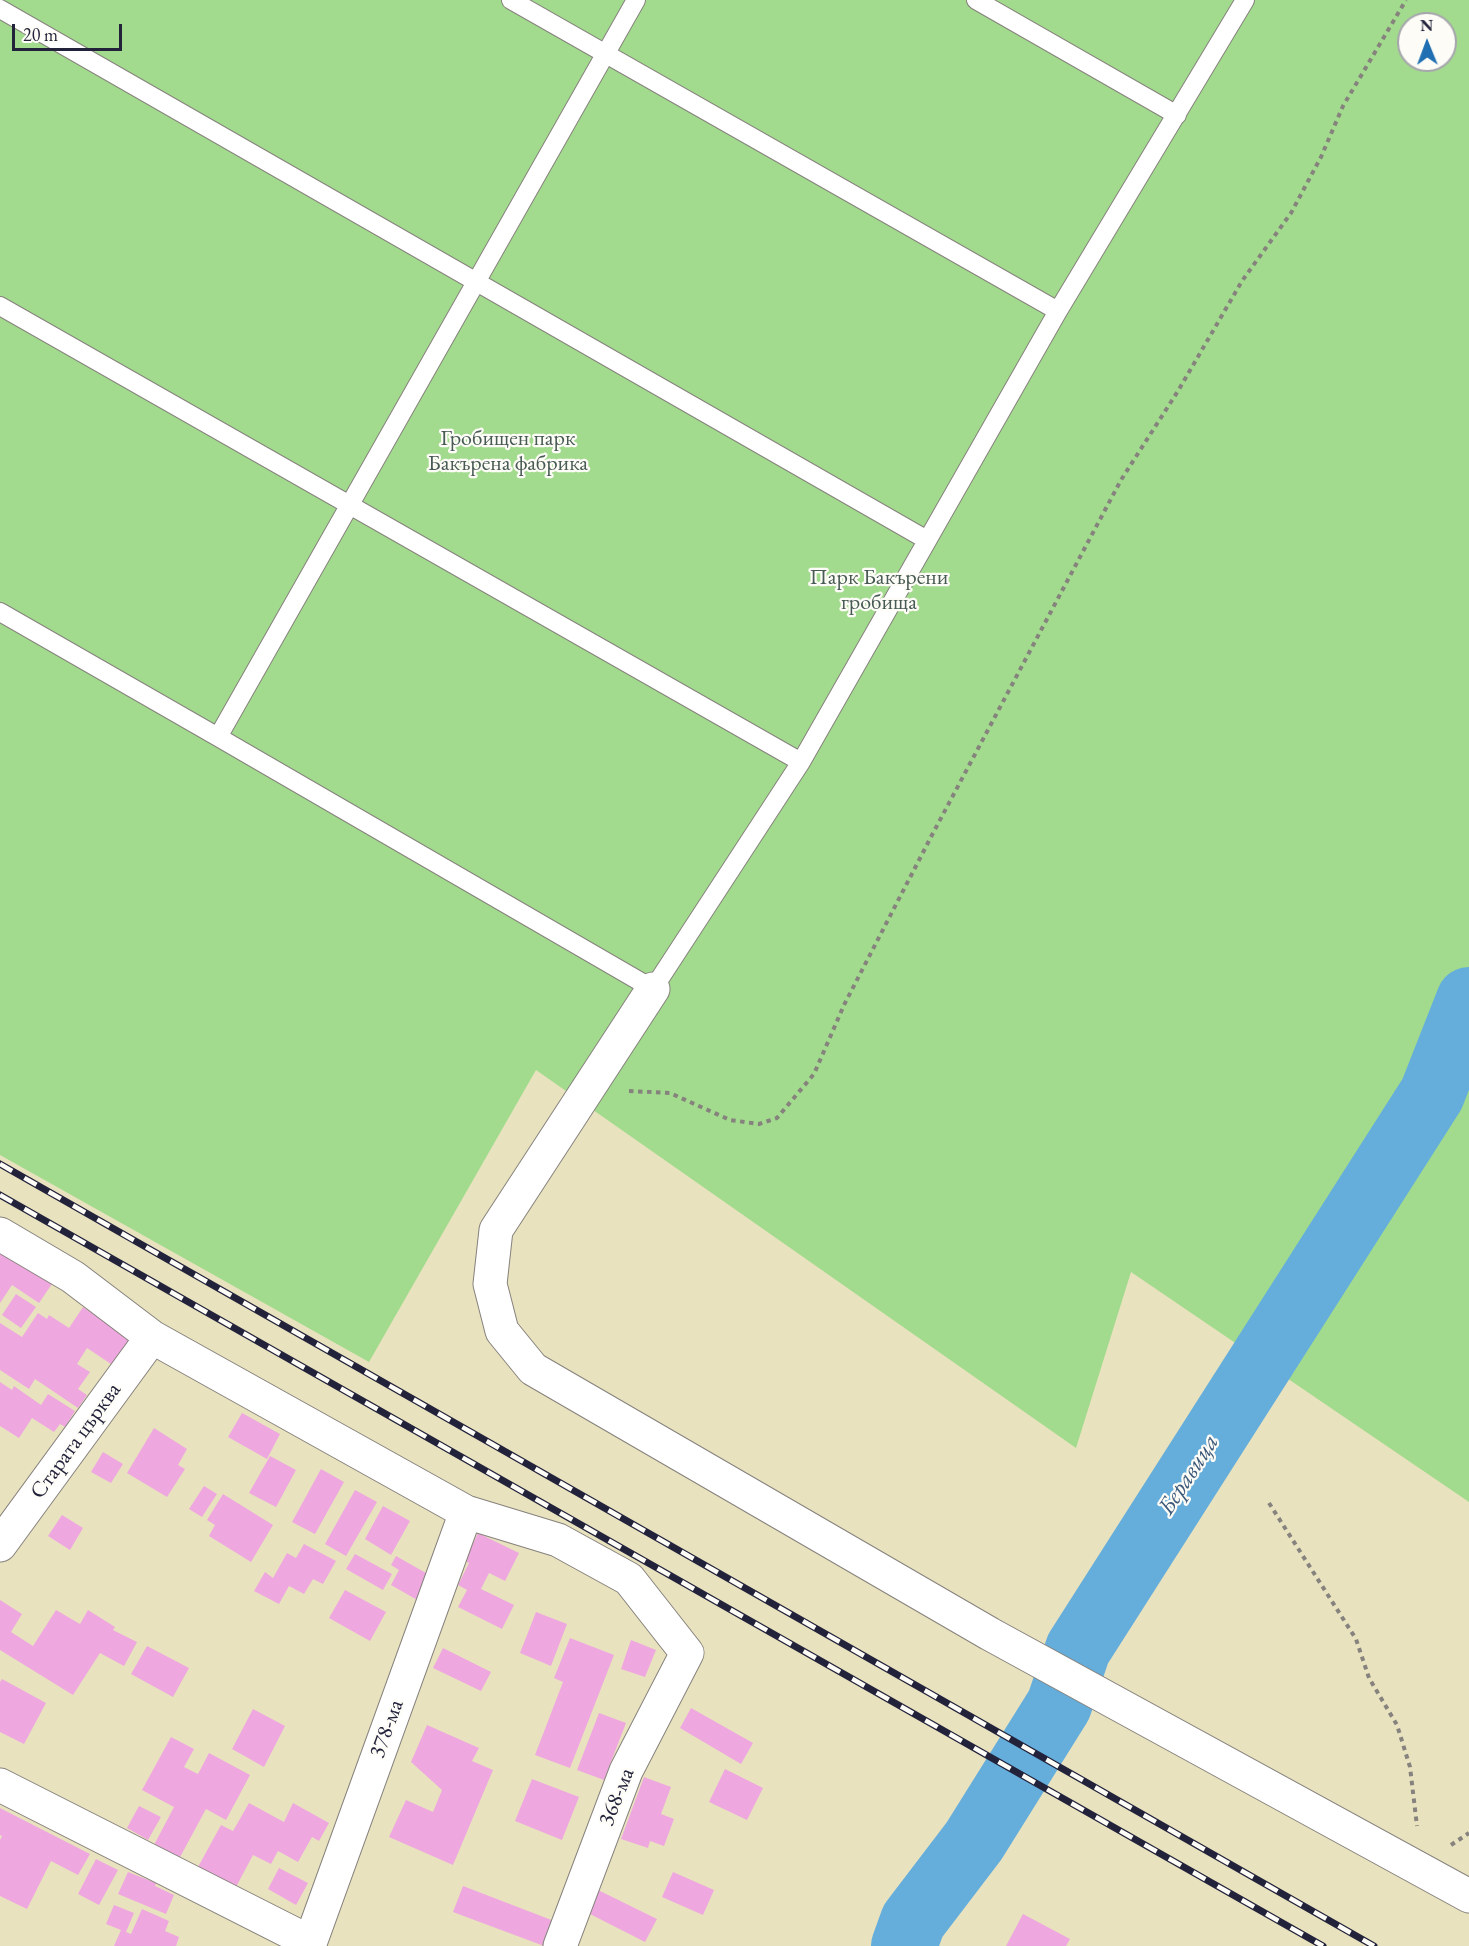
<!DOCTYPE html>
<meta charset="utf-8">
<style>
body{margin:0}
#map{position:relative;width:1469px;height:1946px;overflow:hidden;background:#e9e2bf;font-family:"EB Garamond",serif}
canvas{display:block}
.north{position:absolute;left:1397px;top:12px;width:60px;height:60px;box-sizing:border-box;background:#fdfcf7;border:2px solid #a5a5ac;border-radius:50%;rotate:359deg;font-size:16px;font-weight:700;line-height:24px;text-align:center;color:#22223b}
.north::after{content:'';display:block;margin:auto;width:21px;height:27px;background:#1f6fb2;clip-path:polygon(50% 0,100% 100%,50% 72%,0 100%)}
.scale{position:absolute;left:12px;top:24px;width:110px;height:27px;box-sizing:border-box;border:3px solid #22223b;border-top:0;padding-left:8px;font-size:18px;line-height:21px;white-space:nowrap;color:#22223b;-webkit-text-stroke:4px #fdfcf7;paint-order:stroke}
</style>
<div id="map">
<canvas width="1469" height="1946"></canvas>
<div class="north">N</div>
<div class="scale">20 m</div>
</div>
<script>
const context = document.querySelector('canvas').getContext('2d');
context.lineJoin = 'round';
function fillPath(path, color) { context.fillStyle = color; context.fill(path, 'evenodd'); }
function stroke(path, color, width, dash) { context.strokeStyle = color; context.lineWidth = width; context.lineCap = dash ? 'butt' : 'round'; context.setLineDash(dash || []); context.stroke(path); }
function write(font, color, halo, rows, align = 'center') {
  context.font = font + ' "EB Garamond",serif'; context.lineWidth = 4.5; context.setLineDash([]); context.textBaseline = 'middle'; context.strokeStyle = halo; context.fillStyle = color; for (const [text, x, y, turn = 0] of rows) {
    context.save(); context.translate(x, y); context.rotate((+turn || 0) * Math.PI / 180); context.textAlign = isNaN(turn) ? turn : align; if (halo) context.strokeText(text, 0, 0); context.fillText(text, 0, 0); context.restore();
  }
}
fillPath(new Path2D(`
 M0,0H1469V1502L1131,1272L1076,1448L536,1070L369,1362L0,1155ZM1409,24H1445V60H1409Z`), '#a2db8d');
stroke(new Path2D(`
 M904,1946L913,1921L974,1841L1059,1705L1078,1649L1432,1094L1469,1000`), '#65aedc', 66);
fillPath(new Path2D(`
 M0,1250L52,1284L39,1303L12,1285L0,1303Z
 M16,1294L36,1307L21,1328L2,1315Z
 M83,1307L131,1340L114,1366L87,1348L77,1364L90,1372L78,1389L87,1395L78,1408L35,1379L29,1389L0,1370V1323L22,1337L38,1313L47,1319L49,1315L69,1328Z
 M0,1382L12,1390L14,1386L41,1405L48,1394L75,1411L65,1427L60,1424L54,1432L32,1418L19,1438L0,1426Z
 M242,1413L280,1434L267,1459L228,1437Z
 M154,1428L187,1449L178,1465L185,1469L167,1497L127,1473Z
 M103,1452L123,1464L111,1483L91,1472Z
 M270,1456L296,1470L276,1507L249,1493Z
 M321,1469L344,1482L315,1534L292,1522Z
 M204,1486L217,1494L202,1517L189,1509Z
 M355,1490L377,1502L346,1556L325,1544Z
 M223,1494L273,1525L251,1562L209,1536L215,1525L207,1520Z
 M383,1506L410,1521L391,1555L365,1539Z
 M62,1515L83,1528L70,1550L48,1536Z
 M478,1533L519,1553L505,1581L489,1573L481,1589L514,1605L502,1629L458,1607L467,1590L458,1585L469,1563L465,1561Z
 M304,1544L336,1561L323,1584L313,1579L304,1594L289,1586L279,1604L254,1591L265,1572L273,1578L287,1553L296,1558Z
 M355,1554L392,1574L383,1590L346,1569Z
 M396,1556L433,1577L419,1601L391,1585L399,1570L391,1565Z
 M345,1590L386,1612L370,1641L329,1618Z
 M0,1600L22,1614L11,1632L33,1646L56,1610L80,1624L88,1610L115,1627L113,1630L137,1642L124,1666L100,1653L73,1695L0,1650Z
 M536,1612L567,1624L551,1666L520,1653Z
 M570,1638L614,1655L570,1768L535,1755L563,1682L554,1678Z
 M631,1640L656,1650L645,1677L621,1669Z
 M147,1646L189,1668L173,1697L131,1674Z
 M443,1648L491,1672L481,1691L433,1668Z
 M2,1679L46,1703L24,1744L0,1732V1682Z
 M691,1708L753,1743L741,1764L680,1728Z
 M253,1709L285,1726L264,1767L232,1749Z
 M599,1713L626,1723L604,1780L577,1770Z
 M427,1725L479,1748L472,1761L493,1770L453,1865L389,1837L406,1800L433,1812L442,1790L411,1762Z
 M171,1737L194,1749L184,1767L198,1774L209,1753L250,1775L226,1820L206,1809L179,1859L154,1845L174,1807L142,1790Z
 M725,1769L763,1788L747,1820L709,1802Z
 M644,1777L671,1787L661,1814L674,1819L664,1846L650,1841L648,1848L621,1839Z
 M532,1779L579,1797L562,1840L515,1821Z
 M249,1803L284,1822L293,1803L329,1823L319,1841L312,1837L298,1862L278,1851L271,1864L253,1855L236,1887L198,1867L221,1825L233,1831Z
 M139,1806L161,1817L148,1840L127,1828Z
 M0,1808L90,1854L78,1875L51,1861L27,1909L0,1896V1840L2,1836L0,1835Z
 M96,1859L118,1870L99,1905L78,1894Z
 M279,1868L308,1883L296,1905L268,1889Z
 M128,1872L156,1883L155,1886L174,1895L166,1914L118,1894Z
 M673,1872L714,1890L703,1915L662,1897Z
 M463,1886L554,1921L544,1946L453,1912Z
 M598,1890L657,1919L645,1942L586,1912Z
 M114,1905L134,1913L126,1932L131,1934L142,1909L169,1921L165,1931L179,1937L176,1946H114L121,1930L106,1924Z
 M1023,1914L1070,1939L1066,1946H1006Z`), '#eea8df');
const service = new Path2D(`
 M511,0L1058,311
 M976,0L1177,115
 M0,9L927,540
 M0,306L801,762
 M0,612L218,737L653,989L801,762L1058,311L1245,0
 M218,737L636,0`);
const minor = new Path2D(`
 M653,989L496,1230L490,1284L502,1331L533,1369L990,1634L1469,1896
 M0,1234L73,1277L152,1337L466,1512L558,1540L629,1579L687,1653L626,1771L560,1946
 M0,1545L152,1337
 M0,1785L310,1942
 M309,1946L466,1512`);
stroke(service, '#86827d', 20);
stroke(minor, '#86827d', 35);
stroke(new Path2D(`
 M629,1091L670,1093L730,1120L759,1124L777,1118L814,1074L844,1005L932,835L1121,480L1178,391L1242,281L1291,213L1321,157L1343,106L1406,0
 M1269,1503L1356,1639L1369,1678L1397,1725L1410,1767L1417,1826
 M1451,1845L1469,1833`), '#86827d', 4, [4.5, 4.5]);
stroke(service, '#fff', 18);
stroke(minor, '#fff', 33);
const rail = new Path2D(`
 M0,1164L1374,1946
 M0,1195L1323,1946`);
stroke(rail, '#22223b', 7);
stroke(rail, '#fdfcf7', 4.5, [14]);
write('22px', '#485a54', '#fdfcf7', [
 ["Гробищен парк",508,439],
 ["Бакърена фабрика",508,464],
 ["Парк Бакърени",879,578],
 ["гробища",879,603]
]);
write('22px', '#22223b', '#fdfcf7', [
 ["Старата църква",76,1441,-54],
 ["378-ма",387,1729,-70],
 ["368-ма",617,1797,-68]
]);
write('italic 24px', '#3d5a7b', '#fdfcf7', [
 ["Беравица",1189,1475,-57]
]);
</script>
